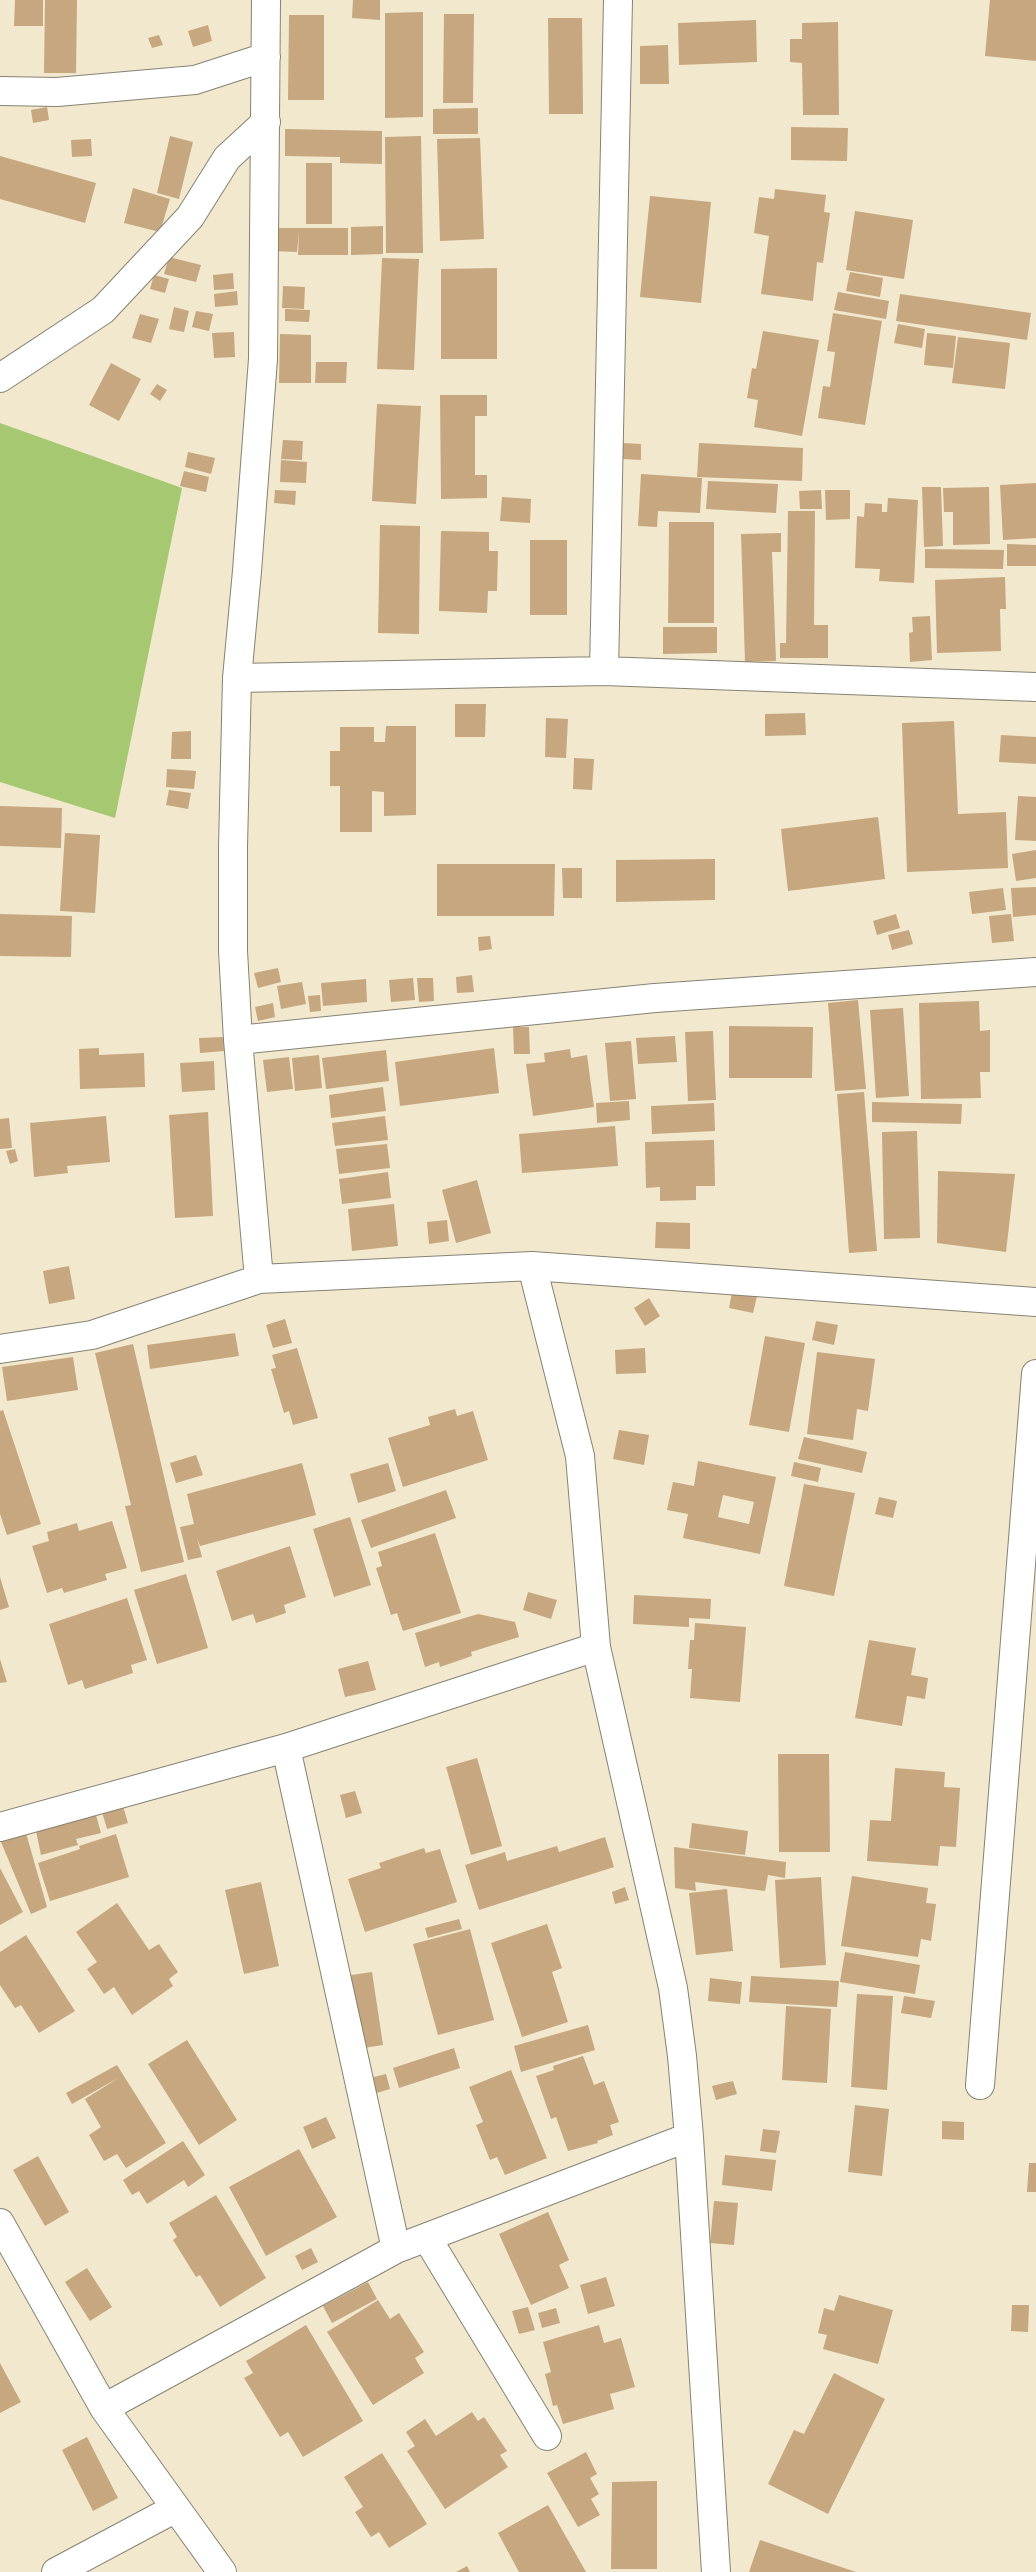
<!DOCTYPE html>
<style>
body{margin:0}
canvas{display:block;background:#f1e8cd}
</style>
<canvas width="1036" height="2572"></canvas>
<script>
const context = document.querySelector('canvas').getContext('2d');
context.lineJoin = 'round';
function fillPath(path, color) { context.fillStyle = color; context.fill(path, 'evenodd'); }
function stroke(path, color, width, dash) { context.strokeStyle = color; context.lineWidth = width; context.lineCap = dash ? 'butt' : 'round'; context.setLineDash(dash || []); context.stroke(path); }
fillPath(new Path2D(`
 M0,423L182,488L115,818L0,782Z`), '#a6c871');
fillPath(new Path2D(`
 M15,0H43V26H14Z
 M45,0H77L76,73H44Z
 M353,0H380V20L352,18Z
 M990,0H1036V61L985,56Z
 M423,12V117L385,118V13Z
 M444,14H474L473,103H443Z
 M289,15H324V100H288Z
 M548,18H582L583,114H549Z
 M756,20L757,62L679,65L678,23Z
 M838,22L839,115H803L802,63L790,62V39H802V23Z
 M208,25L212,41L193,47L188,31Z
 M159,35L163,45L152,48L148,38Z
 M668,45L669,84H640V46Z
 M47,107L49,120L33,123L31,110Z
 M478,108V134H433V109Z
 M791,127L848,128L847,161L791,160Z
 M285,129L382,131V164L340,163V157L285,156Z
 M170,136L193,142L179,199L157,193Z
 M421,136L423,253H386L385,137Z
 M480,138L484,239L440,241L437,139Z
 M91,139L92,156L72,157L71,140Z
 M0,156L96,183L85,223L0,199Z
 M306,163H332V224H306Z
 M133,188L170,199L160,232L124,223Z
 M775,189L826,195L824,212L830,213L823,263L817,262L813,301L761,294L769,236L754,233L759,197L774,199Z
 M650,196L711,202L701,303L640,297Z
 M855,211L913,220L904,279L846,270Z
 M383,226V254L351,255V227Z
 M274,228H348V255H298L299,232L297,252L272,251Z
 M169,257L201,265L196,282L164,274Z
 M382,258L419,259L414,370L377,369Z
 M497,268V359H441V269Z
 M850,272L883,278L880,297L846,291Z
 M233,273L234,289L214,290L213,275Z
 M154,275L169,279L165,293L150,289Z
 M283,286L305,287L304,309L282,308Z
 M237,291L238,305L215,307L214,294Z
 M838,292L889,301L886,319L834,310Z
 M900,294L1031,313L1027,340L896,321Z
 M174,307L189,311L184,332L169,329Z
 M285,309L310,310L309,322L285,321Z
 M196,311L213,314L209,331L192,327Z
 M833,313L882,321L865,425L818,418L823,386L830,387L835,352L827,351Z
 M140,314L159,319L151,343L132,338Z
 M898,324L925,329L922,348L894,343Z
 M763,331L819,340L802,436L754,427L758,400L747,398L752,368L756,369Z
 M234,332L235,357L214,358L212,333Z
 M927,333L956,336L953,368L924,365Z
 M280,334L311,335V383H279Z
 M958,337L1010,343L1005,389L952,383Z
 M316,362H347L346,383H315Z
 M111,363L141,379L119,421L89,405Z
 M157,384L167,390L160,401L150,394Z
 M440,395H487V416H475V475H487V498L441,499Z
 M377,404L421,406L416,504L372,501Z
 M283,440L303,441L302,460L281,459Z
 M622,443L641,444V460L622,459Z
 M699,443L803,448L802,481L697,477Z
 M188,452L215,458L211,474L185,467Z
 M281,460L307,462L306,483L280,482Z
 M184,471L209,477L206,492L180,486Z
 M641,474L702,478L700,513L658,511L657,527L638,526Z
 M708,481L778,484L776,513L706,509Z
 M1036,483V538L1003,540L1000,485Z
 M922,487H941L943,546L924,547Z
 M989,487L990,544L953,545V512H944L943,488Z
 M275,490L296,491L295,505L274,503Z
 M821,490L822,509H800L799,491Z
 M825,490H850V519L826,520Z
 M502,497L531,499L530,523L500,521Z
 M888,498L918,500L914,583L879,581L880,569L855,568L857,516L864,517L865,503L882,504V512H887Z
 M788,511H815L814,625H828V658H780V643H786Z
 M669,522H714V623H668Z
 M380,525L420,526L419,634L378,633Z
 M441,531L489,532V551H498L497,591H488L487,613L439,611Z
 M781,533V552H772L776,661L745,662L741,534Z
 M530,540H567V615H530Z
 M1007,544L1036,545V566H1007Z
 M925,549L1004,550L1003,569L925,568Z
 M1005,577L1006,609H1000L1001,651L937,653L935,580Z
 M930,616L932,660L910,662L909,633L913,632L912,617Z
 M663,627H717V653L663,654Z
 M455,704H486L485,737H455Z
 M805,713L806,735L765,736V714Z
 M546,718L568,719L566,758L545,757Z
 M954,721L958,814L1006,812L1008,868L907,872L902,723Z
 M386,726H416V815L384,816V792L372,791V832H340V786H330V751H340V727H374V742H385Z
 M191,731V759H171L172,732Z
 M1001,735L1036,737V764L999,762Z
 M574,758L594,759L592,790L573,789Z
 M167,769L196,771L194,789L166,787Z
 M169,790L191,793L188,809L166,805Z
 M1018,796L1036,797V841L1015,840Z
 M0,806L62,808L61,848L0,846Z
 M878,817L885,879L788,891L781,829Z
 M65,833L100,835L95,913L60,911Z
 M1036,850V878L1016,881L1012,854Z
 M715,859V900L616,902V860Z
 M437,864H555L554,916H437Z
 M562,868H582V898H563Z
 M1036,887V915L1013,917L1011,888Z
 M1003,888L1006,910L972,914L969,892Z
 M0,914L72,916L71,957L0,956Z
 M896,914L900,928L877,935L873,921Z
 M1011,914L1014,941L992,943L989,916Z
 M909,930L913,944L892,950L888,935Z
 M490,936L492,949L479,951L478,937Z
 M278,968L281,982L258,988L254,973Z
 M472,975L474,992L457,993L456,977Z
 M413,978L415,1000L391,1002L389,980Z
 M417,978H433L434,1001L419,1002Z
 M366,979L367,1002L323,1006L321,983Z
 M302,982L306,1004L281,1009L277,986Z
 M320,995L321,1011L310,1012L308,996Z
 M858,1000L866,1089L835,1091L828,1003Z
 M979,1001L980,1031L990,1030V1072H980L981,1098L921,1099L919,1003Z
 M273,1003L275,1017L258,1021L255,1007Z
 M903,1008L909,1096L876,1098L870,1010Z
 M729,1026L813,1027L812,1078H729Z
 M513,1027H529L530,1054H514Z
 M713,1031L716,1100L688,1101L685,1032Z
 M675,1036L677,1062L638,1064L636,1038Z
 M223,1037L224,1051L200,1053L199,1038Z
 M631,1041L636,1099L610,1101L605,1043Z
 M99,1048V1055L144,1053L145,1087L80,1089L79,1049Z
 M494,1048L499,1093L400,1106L395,1062Z
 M570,1049L571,1058L587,1055L594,1107L533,1116L526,1064L545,1062L544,1053Z
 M386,1050L389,1081L326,1089L322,1058Z
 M319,1055L322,1088L295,1091L292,1058Z
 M289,1057L293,1089L267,1092L263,1060Z
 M214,1061L215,1090L182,1092L180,1063Z
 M383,1087L386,1111L331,1118L329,1095Z
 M864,1092L877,1251L849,1253L837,1094Z
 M629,1101L630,1120L597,1123L596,1103Z
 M872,1102L962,1104L961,1124L872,1122Z
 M714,1103L715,1131L652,1134L651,1106Z
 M208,1112L213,1216L175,1218L169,1115Z
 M106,1116L110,1162L67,1166L68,1173L34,1177L30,1123Z
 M385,1116L388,1140L335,1146L332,1123Z
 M9,1118L12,1148L0,1149V1119Z
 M615,1126L618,1166L522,1173L519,1134Z
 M917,1131L920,1238L884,1239L882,1132Z
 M714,1140L715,1186H696V1200L660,1201V1187L646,1188L645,1142Z
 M387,1144L390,1168L339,1174L336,1149Z
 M15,1149L18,1161L10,1164L6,1151Z
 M938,1171L1015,1174L1006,1252L937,1243Z
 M388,1172L391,1198L342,1204L339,1179Z
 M477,1180L491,1233L456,1243L442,1190Z
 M394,1204L398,1246L352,1251L348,1209Z
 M447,1220L449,1241L429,1244L427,1222Z
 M656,1222L690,1223V1249L655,1248Z
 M69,1266L75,1299L49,1304L43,1271Z
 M733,1287L758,1292L753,1313L729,1308Z
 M649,1298L660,1316L645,1326L634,1308Z
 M285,1319L292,1343L273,1348L266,1325Z
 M816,1321L838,1325L834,1345L812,1340Z
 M235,1333L239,1356L150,1369L147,1345Z
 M765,1336L805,1343L789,1432L749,1425Z
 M133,1344L184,1562L141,1572L125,1506L131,1505L95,1353Z
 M297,1348L318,1418L293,1425L289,1411L284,1413L271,1369L276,1368L272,1355Z
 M645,1348L646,1373L616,1374L615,1350Z
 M817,1352L875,1359L868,1411L857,1409L853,1440L807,1434Z
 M73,1357L78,1390L7,1401L2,1367Z
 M455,1409L457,1416L473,1411L488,1460L403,1487L388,1438L430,1425L428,1417Z
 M3,1410L41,1524L7,1535L0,1514V1411Z
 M619,1430L649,1435L644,1465L613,1459Z
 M804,1437L867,1452L862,1473L798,1459Z
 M196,1455L203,1475L176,1483L170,1463Z
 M698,1461L776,1477L760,1554L683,1538L688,1514L667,1510L673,1482L694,1486ZM723,1495L754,1502L749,1524L718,1517Z
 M794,1462L821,1468L818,1482L791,1476Z
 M302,1463L316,1515L200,1546L197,1538L202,1557L188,1560L180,1527L194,1524L187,1494Z
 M388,1463L396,1491L358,1503L350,1474Z
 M804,1484L855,1493L834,1596L784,1586Z
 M446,1490L456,1518L371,1548L361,1520Z
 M879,1497L897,1501L893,1518L875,1514Z
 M350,1517L371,1585L334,1597L313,1529Z
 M112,1521L127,1568L105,1574L107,1580L64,1593L62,1588L47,1593L32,1546L49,1541L47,1532L77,1523L79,1531Z
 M435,1533L461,1613L403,1631L397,1613L391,1615L376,1568L382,1566L378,1552Z
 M290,1546L306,1597L284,1605L286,1613L256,1623L253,1614L232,1621L216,1571Z
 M186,1574L208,1648L157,1664L134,1590Z
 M0,1577L9,1607L0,1610Z
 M528,1592L557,1600L551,1619L523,1610Z
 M634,1595L711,1599L710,1619L689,1618V1627L633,1624Z
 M127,1598L147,1660L131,1665L133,1673L85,1689L82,1680L68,1685L49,1624Z
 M478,1614L515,1622L519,1637L471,1652L472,1656L440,1667L439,1662L425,1667L415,1633Z
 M695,1623L746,1627L740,1702L690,1698L692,1669H688L690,1640H694Z
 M869,1640L916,1648L911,1675L928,1678L925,1699L907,1696L902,1726L855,1718Z
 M0,1659L7,1682L0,1683Z
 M368,1661L376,1690L345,1697L338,1669Z
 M778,1754H829L830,1852H779Z
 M477,1758L502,1846L471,1855L446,1767Z
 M895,1768L945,1772L944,1787L960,1788L956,1847L940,1846L938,1866L867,1861L870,1820L891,1821Z
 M355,1791L362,1813L346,1818L340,1795Z
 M123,1806L128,1823L107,1829L102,1812Z
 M96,1815L101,1833L76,1839L78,1845L41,1855L36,1831Z
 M692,1823L748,1831L745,1855L689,1848Z
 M26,1833L47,1907L31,1914L1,1842Z
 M116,1834L129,1877L50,1901L38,1863L80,1849L79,1846Z
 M605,1837L614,1867L479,1910L465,1865L505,1852L507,1861L557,1846L559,1852Z
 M674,1847L786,1862L785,1878L768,1875L765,1891L695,1882L696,1891L675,1888Z
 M424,1848L426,1853L440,1849L457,1902L365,1932L348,1879L381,1868L379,1863Z
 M0,1868L23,1912L0,1925Z
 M852,1876L928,1888L926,1903L936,1904L931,1941L921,1939L918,1957L841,1946Z
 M821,1877L826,1965L780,1968L775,1880Z
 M261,1882L279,1966L244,1974L225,1890Z
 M625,1887L629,1900L615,1904L612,1892Z
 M727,1889L733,1951L696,1955L689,1893Z
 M117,1903L149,1950L159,1944L178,1972L169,1979L173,1986L132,2015L114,1987L104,1994L87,1969L97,1962L76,1932Z
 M459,1919L462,1929L428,1938L425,1928Z
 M547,1924L562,1968L552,1972L568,2022L522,2037L491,1943Z
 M470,1929L494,2020L438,2035L413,1944Z
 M26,1935L75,2011L39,2033L21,2005L15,2008L0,1985V1952Z
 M845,1952L920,1965L915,1994L840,1982Z
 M372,1972L383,2045L357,2049L345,1976Z
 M751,1976L839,1981L837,2007L749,2002Z
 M710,1978L742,1982L740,2004L708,2001Z
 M857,1994L893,1996L887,2090L851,2087Z
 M904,1996L935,2001L931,2018L901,2013Z
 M786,2006L831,2009L827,2083L782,2080Z
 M588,2025L595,2050L521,2072L514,2046Z
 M187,2040L237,2120L199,2145L148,2064Z
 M454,2048L460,2068L399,2088L393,2068Z
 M583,2056L594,2085L604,2081L619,2122L610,2125L613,2135L597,2141L598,2143L568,2151L556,2117L551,2119L536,2076L554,2070L553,2066Z
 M117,2065L166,2143L126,2168L117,2154L104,2161L89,2135L101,2127L85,2099L120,2077L72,2104L66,2093Z
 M511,2070L547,2158L505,2175L497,2157L490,2160L476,2125L483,2122L469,2087Z
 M386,2074L390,2089L370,2095L366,2079Z
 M733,2081L737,2094L716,2100L712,2086Z
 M855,2105L889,2109L882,2176L848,2172Z
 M326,2117L336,2138L312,2149L303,2127Z
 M942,2121L964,2122V2140L942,2139Z
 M763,2129L780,2131L776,2153L760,2151Z
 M183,2141L205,2175L188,2187L184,2180L147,2204L139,2191L132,2195L123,2180Z
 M299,2149L337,2217L266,2256L229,2187Z
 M725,2155L776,2160L772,2191L722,2185Z
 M38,2156L69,2212L45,2226L13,2170Z
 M1029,2163H1036V2192H1027Z
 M216,2195L266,2278L220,2307L200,2275L196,2277L173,2240L177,2237L169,2223Z
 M714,2201L738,2203L734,2245L710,2243Z
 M548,2212L569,2260L559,2265L569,2288L531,2305L499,2234Z
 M311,2248L318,2262L302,2270L295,2256Z
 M87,2268L112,2307L90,2321L65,2282Z
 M606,2277L615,2306L588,2314L580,2285Z
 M368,2282L377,2299L332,2323L323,2306Z
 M839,2295L893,2310L878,2364L823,2349L827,2335L818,2333L824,2308L834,2311Z
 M378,2300L390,2319L399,2313L424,2352L415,2358L424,2373L373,2405L327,2332Z
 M1012,2305H1029L1028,2332L1011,2331Z
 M528,2307L535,2330L519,2334L512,2311Z
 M556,2308L560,2323L542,2328L538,2313Z
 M306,2325L363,2421L303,2457L288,2432L280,2437L244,2378L253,2373L246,2361Z
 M599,2325L604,2343L621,2338L635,2387L610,2394L614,2409L563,2424L557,2405L553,2406L545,2374L551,2372L543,2342Z
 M0,2363L21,2402L0,2413Z
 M834,2373L885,2399L828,2514L768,2484L794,2430L804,2434Z
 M472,2412L478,2421L484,2417L507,2451L500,2455L508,2467L445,2509L407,2451L415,2446L406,2432L425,2419L436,2436Z
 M87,2437L118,2498L93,2511L62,2450Z
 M586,2452L597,2474L590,2478L599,2494L591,2499L600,2515L578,2527L547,2473Z
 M382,2453L427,2524L389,2548L379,2532L371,2537L355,2512L363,2507L344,2477Z
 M657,2481V2569H611L612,2482Z
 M548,2505L586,2572H519L498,2533Z
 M760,2540L856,2572H749Z
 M467,2566L470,2572H456Z`), '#c6a77f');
const minor = new Path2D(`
 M0,91L57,92L195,80L266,57
 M0,378L103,310L190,217L227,158L266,122
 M604,671L618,0
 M237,678L604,671L1036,687
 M238,1040L655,998L1036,972
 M532,1266L580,1456L596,1647L673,1988L682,2056L689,2137L716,2572
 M259,1279L238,1040L233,951V847L237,678L247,571L263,359L266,0
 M0,1349L92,1335L259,1279L532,1266L1036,1302
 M286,1748L396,2249
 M0,1827L286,1748L596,1647
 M980,2085L1036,1374
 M0,2223L104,2408L222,2572
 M427,2238L547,2436
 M104,2408L396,2249L689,2137
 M56,2572L176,2508`);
stroke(minor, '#868274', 30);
stroke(minor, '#fff', 28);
</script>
